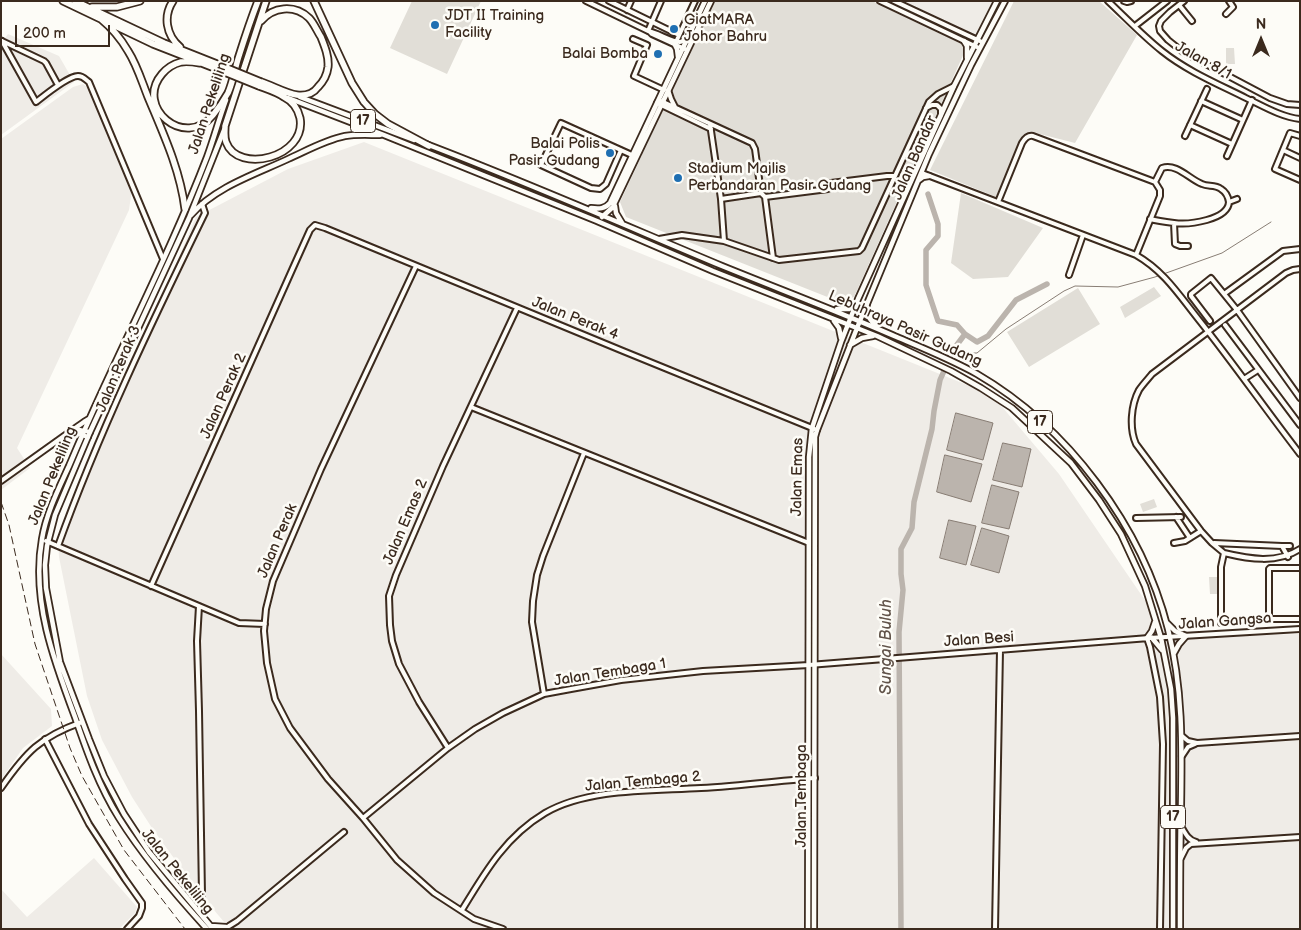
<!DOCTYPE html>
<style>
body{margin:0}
#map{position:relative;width:1301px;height:930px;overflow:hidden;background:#fdfcf7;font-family:"Balsamiq Sans",sans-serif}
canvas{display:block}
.frame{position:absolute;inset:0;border:2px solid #3b2a1e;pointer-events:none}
.north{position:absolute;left:1236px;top:15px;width:50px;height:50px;-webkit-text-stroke:4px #fdfcf7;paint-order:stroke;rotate:0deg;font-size:14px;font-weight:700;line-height:20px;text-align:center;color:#3b2a1e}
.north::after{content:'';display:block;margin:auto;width:18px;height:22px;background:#3b2a1e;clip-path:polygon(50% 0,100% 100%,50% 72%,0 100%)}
.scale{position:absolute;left:15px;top:25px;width:95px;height:22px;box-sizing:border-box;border:2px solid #3b2a1e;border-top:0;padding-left:6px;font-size:15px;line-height:18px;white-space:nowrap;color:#3b2a1e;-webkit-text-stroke:4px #fdfcf7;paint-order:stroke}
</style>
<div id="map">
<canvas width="1301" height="930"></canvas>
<div class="frame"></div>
<div class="north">N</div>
<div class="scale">200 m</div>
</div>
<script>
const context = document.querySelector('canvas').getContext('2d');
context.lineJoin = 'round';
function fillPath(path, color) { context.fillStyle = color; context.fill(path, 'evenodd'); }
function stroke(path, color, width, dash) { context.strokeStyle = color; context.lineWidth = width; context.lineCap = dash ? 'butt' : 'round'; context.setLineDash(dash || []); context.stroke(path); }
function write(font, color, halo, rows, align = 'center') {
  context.font = font + ' "Balsamiq Sans",sans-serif'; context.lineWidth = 5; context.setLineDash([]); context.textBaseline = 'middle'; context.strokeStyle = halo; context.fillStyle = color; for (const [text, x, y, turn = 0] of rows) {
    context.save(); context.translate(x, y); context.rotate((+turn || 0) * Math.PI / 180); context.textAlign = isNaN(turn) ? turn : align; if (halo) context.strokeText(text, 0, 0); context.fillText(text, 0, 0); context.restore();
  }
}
fillPath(new Path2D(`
 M899,1H994L976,35L972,37Z
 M8,34L59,56L74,82L1,135V36L5,38Z
 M83,84L90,89L132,189L129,210L17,448L30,468L1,490V139L73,87Z
 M364,142L992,395L1059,474L1170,637L1300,634V929H230L197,890L152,828L132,797L102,740L87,696L59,557L58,538L196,217L288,169Z
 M1,654L51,709L52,726L23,748L1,780Z
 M94,858L137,907L135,913L119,929H1V889L27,917Z`), '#efece7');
fillPath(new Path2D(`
 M412,1H481L447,74L390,48Z
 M713,1H872L964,43L965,51L854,297L840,302L626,217L620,202L642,155V153L643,152Z
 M1014,1H1099L1137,35L1075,143L1032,132L1023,136L996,197L930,170Z
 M1226,48H1234L1235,64H1226Z
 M961,193L1043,228L1008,277L973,279L951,263Z
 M1154,287L1161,296L1125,318L1120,307Z
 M1078,288L1100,324L1029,367L1007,332Z
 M1154,499L1157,507L1143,512L1140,504Z
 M1209,577H1221L1220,594H1210Z`), '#e1ded7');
const water = new Path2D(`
 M956,413L993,423L983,460L947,450Z
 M1003,443L1031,449L1022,487L993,480Z
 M945,455L982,464L971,502L937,492Z
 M992,485L1019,492L1009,529L982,523Z
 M949,520L976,526L966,565L940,558Z
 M982,528L1009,536L999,573L971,565Z`);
fillPath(water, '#bbb4ad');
stroke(water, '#887d74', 1);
stroke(new Path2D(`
 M956,346L969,353H977L1006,329L1064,291L1075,286L1118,287L1155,277L1222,253L1271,222`), '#887d74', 1);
stroke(new Path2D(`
 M928,194L938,224V236L926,250V285L938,321L957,325L965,334L956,346L952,354
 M965,334L977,342L988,336L1016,300L1047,284
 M901,929L899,632L903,590L901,574V549L912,528L914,502L932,429L934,411L940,380L944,371`), '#bbb4ad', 5.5);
const minor = new Path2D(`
 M586,1L648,31C656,32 674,43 680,42C682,42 686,39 688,38
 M609,1L679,35
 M880,1L979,48
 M894,1L982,42
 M1108,1C1126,18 1143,36 1162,51C1187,71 1218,84 1246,98C1263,106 1281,117 1300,119
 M1124,1L1127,2L1131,1
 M1184,1L1170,12L1161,21L1159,26L1160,31L1168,40L1183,52L1270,98L1287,104L1300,105
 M1179,5L1192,21
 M627,10L631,1
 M1226,14L1233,7L1229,1
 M1135,26L1167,1
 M648,31L661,1
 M650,32L652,34L687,50
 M633,39L647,45L634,76L664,90
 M2,41L36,102C45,95 68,76 78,76C83,76 85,79 89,82L163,259
 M2,41L44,61L46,63L58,85
 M676,42L695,1
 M668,90L671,99L675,107
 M661,101L752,143L755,149L761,193
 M1201,101L1243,120
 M657,103L711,129
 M926,108L932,105H937L941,109V115
 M710,124L721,199L724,241
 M1190,125L1232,144
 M1185,136L1207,89
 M1300,136L1290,133L1275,169L1300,180
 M621,150L606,184L600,189L591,188L541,165L561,123L634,156
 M1283,150L1300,158
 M1227,156L1252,100
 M922,173L1136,255C1164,271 1179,295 1199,320C1234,364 1266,410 1300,454
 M1155,182L1162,168C1177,163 1189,179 1202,184C1208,187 1215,184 1221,189C1226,192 1228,196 1229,202
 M765,197L773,258
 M721,199L761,193L765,197L828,189L831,183L887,176H895
 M998,202L1022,143C1025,138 1028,135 1033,136L1155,182L1160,190V196L1136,255
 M1229,202L1237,199
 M1150,219C1158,221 1166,222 1174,223C1189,225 1228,220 1229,202
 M1174,223L1175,244L1180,246H1188
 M659,239L682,235L724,241L779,260L859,251L862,248L929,102L938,94L954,86
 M416,266L321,469L273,581L266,609L264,631L267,663L275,699L290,728L328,779L363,818L397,860L434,893L474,919L503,929
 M1069,275L1083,235
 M1224,294L1283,251L1300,249
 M1210,321L1191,296V294L1211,278L1237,310L1300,398
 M1225,325L1300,425
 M1244,379L1258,370
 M471,407L809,543
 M71,431L88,437
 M1,481L71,431L75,429L90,432
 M1176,517L1190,538
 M1136,518L1181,517
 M46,541L239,623L265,624
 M1174,543L1185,541L1201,531
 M1214,543L1282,546L1288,557
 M58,546C99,432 152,322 205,213L202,204
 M1282,546H1290
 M1224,553C1249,559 1277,564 1300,549
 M1300,568H1270L1269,569V619H1300
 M151,586L292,270L310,230L315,225L325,228L623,351L817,430
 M199,606L197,641L199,711L202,895
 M1221,623V567L1224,553L1212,543L1201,531L1136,444C1129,428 1131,405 1139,390C1143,384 1148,379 1152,374L1286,273L1293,270L1300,269
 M1147,638L1150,647L1160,697L1163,744L1160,929
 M544,694L532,622L533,601L537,575L543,556L584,453
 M1182,736L1188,741L1197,743L1300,736
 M45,739L89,824L125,879L142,903V908L139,916L127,929
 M448,748L419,702L399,664L392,641L390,625L389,596L396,575L443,466L517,308
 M1182,756L1188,747L1195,744
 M1,788C26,752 40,737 82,722
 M363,818L448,748L475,729L503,713L544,694L571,689L621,680L703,671L809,665L1149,638L1300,629
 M1181,826C1185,833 1188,840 1196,842
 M1181,858L1186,848L1191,844L1300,837
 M462,910C485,872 505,837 545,813C588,788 652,791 701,788C739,786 777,781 815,778
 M225,928L229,926L237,921L344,832
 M995,929L1000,650`);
const major = new Path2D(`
 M964,41L967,46V58
 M675,45L677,49L678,57
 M300,97L414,140
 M288,98L384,135L597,221L713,271L877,336L951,371L981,388L1012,408L1071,463L1099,500L1121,534L1145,586L1161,638L1171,689L1173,718V929
 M426,144C526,182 624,225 722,266C781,290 840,312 899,338C925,349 952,360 977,374C1068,427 1142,526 1168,629C1183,688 1182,745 1181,806C1180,847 1180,888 1180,929
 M919,180L923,177L929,176
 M615,206L616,213L622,223
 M591,208C599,209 605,209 610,203L705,1
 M191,215C215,187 256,174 288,159C306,151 325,140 345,136C357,134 369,135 380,135
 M602,217L613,207L615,202L711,1
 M867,307C866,316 870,319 876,326
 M837,309H849L855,304
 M834,321L839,328L841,338
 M850,345L862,338L873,336
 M71,431L84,422L89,419
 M1167,623L1175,631L1186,636L1179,644L1174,653
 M1147,638L1152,631L1155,622
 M1152,638L1162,650
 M211,926L226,927
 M207,929C175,894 144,858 119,818C99,786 87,752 75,717C54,661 31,600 42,539C46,514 58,490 69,466C80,440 92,413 104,387C139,311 177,235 207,157C214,138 219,119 226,100
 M213,929L149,852L124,814L104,776L89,739L60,662L46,588L45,565L47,546L55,515L90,432L189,218L224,130
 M808,929L809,457L812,428L841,342L858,299L954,86L997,1
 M814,929L815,437L817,430L857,328L929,154L971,65L1005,1`);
const highway = new Path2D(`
 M63,1L153,44L222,71
 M75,1L164,43L222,66
 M173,1C163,16 166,35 180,47
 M314,1L352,83L364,102L375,114L388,124L429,146
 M92,7H117L140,1
 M101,19C112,28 121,39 128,51C137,65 142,82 148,97C163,133 180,169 185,209
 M261,21C273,7 294,4 309,18C314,23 317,31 321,37C325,47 329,57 328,67C327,75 323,82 318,87C313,94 306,96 297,95C287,94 271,85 261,82
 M200,63C194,62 187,61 181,62C173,64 167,68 162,74C134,107 185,150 213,115C218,109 224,100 228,93C233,82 235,68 239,56C245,37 251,19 258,1
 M259,86C267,89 277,92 284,97C292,101 298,109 300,118C307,157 238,175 226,142C224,137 225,131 225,126L266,1`);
stroke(minor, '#3b2a1e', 8);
stroke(major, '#3b2a1e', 8);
stroke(highway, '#3b2a1e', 9);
stroke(minor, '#fdfcf7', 4);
stroke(major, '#fdfcf7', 4.5);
stroke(highway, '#fdfcf7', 5.5);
stroke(new Path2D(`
 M1,502L9,525L35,644L70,748L82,776L124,850L185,929`), '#3b2a1e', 1, [8, 4]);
const highwayBridge = new Path2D(`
 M222,66L261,82
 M222,71L259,86`);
stroke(highwayBridge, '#3b2a1e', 9, []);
stroke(highwayBridge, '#fdfcf7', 5.5);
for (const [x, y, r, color] of [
 [435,25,5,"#1f6fb2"],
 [674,29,5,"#1f6fb2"],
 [658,54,5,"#1f6fb2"],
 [610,153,5,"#1f6fb2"],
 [678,178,5,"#1f6fb2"]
]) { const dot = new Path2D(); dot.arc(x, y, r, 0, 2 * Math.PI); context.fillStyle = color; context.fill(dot); stroke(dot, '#fdfcf7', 2); }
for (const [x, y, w] of [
 [363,121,25],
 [1040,422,25],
 [1173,817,25]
]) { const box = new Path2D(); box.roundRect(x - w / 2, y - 11.5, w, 23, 4); context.fillStyle = '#fdfcf7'; context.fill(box); stroke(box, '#3b2a1e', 1); }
write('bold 14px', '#3b2a1e', null, [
 ["17",363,121],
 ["17",1040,422],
 ["17",1173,817]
]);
write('15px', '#3b2a1e', '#fdfcf7', [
 ["JDT II Training",445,16],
 ["Facility",445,33],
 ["GiatMARA",684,20],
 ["Johor Bahru",684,37],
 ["Balai Bomba",648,54,"right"],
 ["Balai Polis",600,144,"right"],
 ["Pasir Gudang",600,161,"right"],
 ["Stadium Majlis",688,169],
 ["Perbandaran Pasir Gudang",688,186]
], 'left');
write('15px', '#3b2a1e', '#fdfcf7', [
 ["Jalan 8/1",1203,61,29],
 ["Jalan Pekeliling",210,104,-72],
 ["Jalan Bandar",915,158,-66],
 ["Jalan Perak 4",575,319,22],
 ["Lebuhraya Pasir Gudang",905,329,24],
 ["Jalan Perak 3",119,369,-67],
 ["Jalan Perak 2",224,396,-66],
 ["Jalan Pekeliling",53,476,-68],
 ["Jalan Emas",798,477,-89],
 ["Jalan Emas 2",406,522,-67],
 ["Jalan Perak",278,541,-67],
 ["Jalan Gangsa",1225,622,-4],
 ["Jalan Besi",979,640,-4],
 ["Jalan Tembaga 1",610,673,-9],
 ["Jalan Tembaga 2",643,782,-5],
 ["Jalan Tembaga",802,796,-90],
 ["Jalan Pekeliling",177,872,51]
]);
write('italic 16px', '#615349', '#fdfcf7', [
 ["Sungai Buluh",887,647,-90]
]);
</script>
